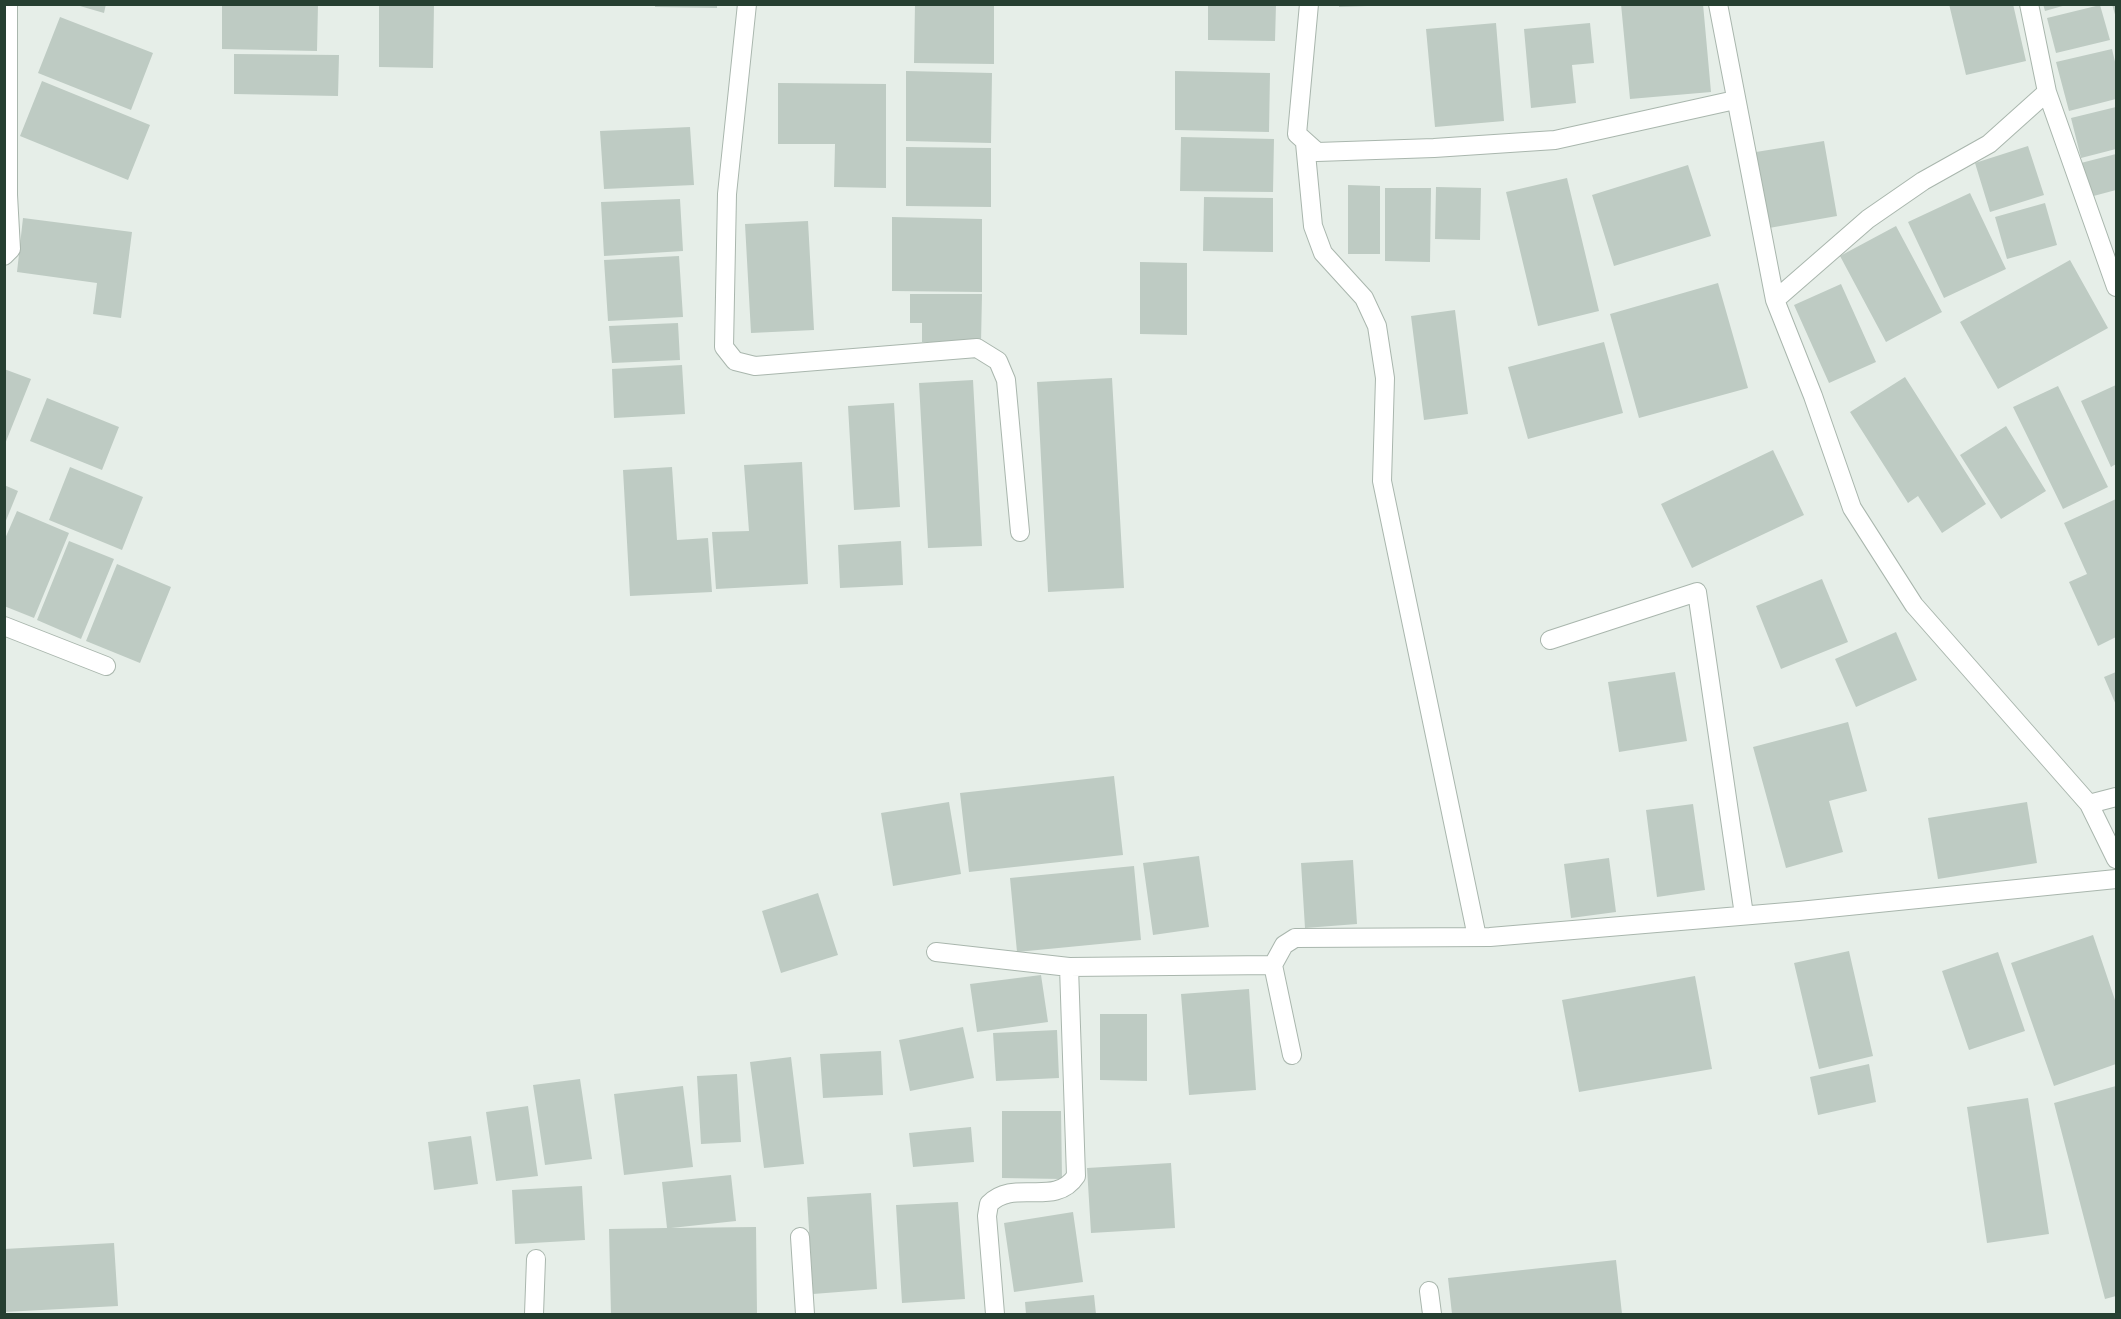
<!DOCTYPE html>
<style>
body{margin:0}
#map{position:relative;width:2121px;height:1319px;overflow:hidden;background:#e6eee8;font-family:"Titillium Web",sans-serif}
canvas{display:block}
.frame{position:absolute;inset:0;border:6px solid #263f31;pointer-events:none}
</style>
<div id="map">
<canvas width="2121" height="1319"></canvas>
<div class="frame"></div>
</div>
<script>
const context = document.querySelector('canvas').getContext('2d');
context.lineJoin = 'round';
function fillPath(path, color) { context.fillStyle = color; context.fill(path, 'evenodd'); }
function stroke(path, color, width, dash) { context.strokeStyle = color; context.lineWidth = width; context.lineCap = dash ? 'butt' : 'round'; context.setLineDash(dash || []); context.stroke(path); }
fillPath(new Path2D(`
 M73,4H106L104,13Z
 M222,4H318L317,51L222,49Z
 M379,4H434L433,68L379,67Z
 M655,4H717V8L655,7Z
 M915,4H994V64L914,63Z
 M1208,4H1276L1275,41L1208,40Z
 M1339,4H1367V6L1339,7Z
 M1621,4H1703L1711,92L1630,99Z
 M1949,4H2013L2026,61L1966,75Z
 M2043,4H2066V5L2045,11Z
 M2112,4H2116V18Z
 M2100,5L2110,40L2056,53L2047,18Z
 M60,17L153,53L131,110L38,73Z
 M1496,23L1504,121L1435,127L1426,29Z
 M1590,23L1594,63L1572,65L1576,103L1531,108L1524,29Z
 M2112,49L2116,66V99L2069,111L2056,62Z
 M234,54L339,55L338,96L234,94Z
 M906,71L992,73L991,143L906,141Z
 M1175,71L1270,73L1269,132L1175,130Z
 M42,81L150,125L128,180L20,136Z
 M778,83L886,84V188L834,187L835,144H778Z
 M2116,107V149L2081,158L2071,118Z
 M690,127L694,185L604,189L600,131Z
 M1181,137L1274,139L1273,192L1180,191Z
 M1824,141L1837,216L1769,228L1756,152Z
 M2028,146L2044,195L1990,212L1975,163Z
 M906,147L991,148V207L906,206Z
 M2116,154V190L2086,198L2077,164Z
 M1688,165L1711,236L1614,266L1592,195Z
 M1567,178L1599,311L1538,326L1506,192Z
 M1348,185L1380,186V254H1348Z
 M1436,187L1481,188L1480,240L1435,239Z
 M1385,188H1431L1430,262L1385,261Z
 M1970,193L2006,269L1944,298L1908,222Z
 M1204,197L1273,198V252L1203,251Z
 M680,199L683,251L604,256L601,202Z
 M2045,203L2057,245L2007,259L1995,217Z
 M892,217L982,219V292L892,291Z
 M23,218L132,232L121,318L93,314L97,283L17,272Z
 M808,221L814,330L751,333L745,224Z
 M1896,226L1942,312L1886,342L1840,256Z
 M679,256L683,317L608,321L604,260Z
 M2070,260L2108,328L1998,389L1960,322Z
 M1140,262L1187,263V335L1140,334Z
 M1718,283L1748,388L1639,418L1610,314Z
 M1841,284L1876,362L1829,383L1794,305Z
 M910,294H982L981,343L922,342V323H910Z
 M1455,310L1468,414L1424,420L1411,316Z
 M678,323L680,360L612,363L609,326Z
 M1604,342L1623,413L1528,439L1508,367Z
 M682,365L685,414L614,418L612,369Z
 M4,369L31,379L5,444H4Z
 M1905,377L1986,504L1942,533L1918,496L1908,503L1850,412Z
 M1112,378L1124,588L1048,592L1037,382Z
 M973,380L982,546L928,548L919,383Z
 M2116,385V464L2111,467L2081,401Z
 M2058,386L2108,487L2063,509L2013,407Z
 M47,398L119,427L102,470L30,441Z
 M894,403L900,507L854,510L848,406Z
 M2006,426L2046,491L2001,519L1960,455Z
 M1773,450L1804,515L1692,568L1661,504Z
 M802,462L808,584L716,589L712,532L749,531L744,465Z
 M70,467L143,497L122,550L49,520Z
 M672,467L677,540L708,538L712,592L630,596L623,470Z
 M4,485L18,491L5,523H4Z
 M2116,499V637L2098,646L2069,582L2087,574L2064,523Z
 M17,511L69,533L34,618L4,606V541Z
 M69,541L114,559L81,639L37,620Z
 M901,541L903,585L840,588L838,545Z
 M117,564L171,587L140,663L86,641Z
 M1822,579L1848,642L1781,669L1756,606Z
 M1896,632L1917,680L1856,707L1835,659Z
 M1675,672L1687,741L1619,752L1608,682Z
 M2116,672V705L2104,677Z
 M1848,722L1867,791L1829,801L1843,852L1786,868L1753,747Z
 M1114,776L1123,855L969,872L960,793Z
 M949,802L961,874L893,886L881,813Z
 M2027,802L2037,863L1938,879L1928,818Z
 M1693,804L1705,890L1657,897L1646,810Z
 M1199,856L1209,927L1153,935L1143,863Z
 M1609,858L1616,912L1571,918L1564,864Z
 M1353,860L1357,924L1305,928L1301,863Z
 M1134,866L1141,940L1017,952L1010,878Z
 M818,893L838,955L781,973L762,911Z
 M2093,935L2116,1003V1064L2054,1086L2011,963Z
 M1849,951L1873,1056L1819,1069L1794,963Z
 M1998,952L2025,1031L1969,1050L1942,971Z
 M1041,975L1048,1022L977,1032L970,984Z
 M1695,976L1712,1069L1579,1092L1562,1000Z
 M1249,989L1256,1090L1189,1095L1181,994Z
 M1100,1014H1147V1081L1100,1080Z
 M963,1027L974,1078L910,1091L899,1040Z
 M1057,1030L1059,1078L996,1081L993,1033Z
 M881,1051L883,1095L823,1098L820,1054Z
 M791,1057L804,1164L764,1168L750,1062Z
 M1869,1064L1876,1102L1818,1115L1810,1077Z
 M737,1074L741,1142L701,1144L697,1076Z
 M580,1079L592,1159L545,1165L533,1085Z
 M683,1086L693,1167L624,1175L614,1094Z
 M2116,1086V1296L2105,1299L2054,1103Z
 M2028,1098L2049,1234L1987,1243L1967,1107Z
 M528,1106L538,1176L496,1181L486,1112Z
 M1002,1111H1061L1062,1179L1002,1178Z
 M971,1127L974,1162L913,1167L909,1133Z
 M471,1136L478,1184L434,1190L428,1142Z
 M1171,1163L1175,1228L1091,1233L1087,1168Z
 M731,1175L736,1221L671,1228L756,1227L757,1314H611L609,1229L667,1228L662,1182Z
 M582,1186L585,1240L515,1244L512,1190Z
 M871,1193L877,1289L813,1294L807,1197Z
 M958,1202L965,1299L902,1303L896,1205Z
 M1073,1212L1083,1282L1014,1292L1004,1223Z
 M114,1243L118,1306L4,1312V1249Z
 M1616,1260L1622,1314H1452L1448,1278Z
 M1094,1295L1096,1314H1026L1025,1302Z`), '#becbc3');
const service = new Path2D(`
 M534,1314L536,1259`);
const minor = new Path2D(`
 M747,4L727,194L724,347L735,361L755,366L977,348L998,361L1006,380L1020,532
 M1309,4L1297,134L1317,152L1434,148L1555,140L1735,100
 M1718,4L1775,300L1813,396L1852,508L1914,605L2089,804L2116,859
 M2029,4L2047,92L2116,287
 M1305,143L1313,226L1323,253L1364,298L1377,326L1385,378L1382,481L1477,937
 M4,256L11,249L8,195V4
 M1775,300L1868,219L1923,181L1989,144L2047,92
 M4,626L106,666
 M1550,640L1697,592L1744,915
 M2089,804L2116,797
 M936,952L1069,967L1273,965
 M1292,1055L1273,965L1284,945L1295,938L1490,937L1799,911L2116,879
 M800,1237L805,1314
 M1429,1291L1432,1314
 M995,1314L987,1216L989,1204C1014,1178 1055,1208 1076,1176L1069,967`);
stroke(service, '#a9b6ad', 20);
stroke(minor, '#a9b6ad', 20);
stroke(service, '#fff', 18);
stroke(minor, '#fff', 18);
</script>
